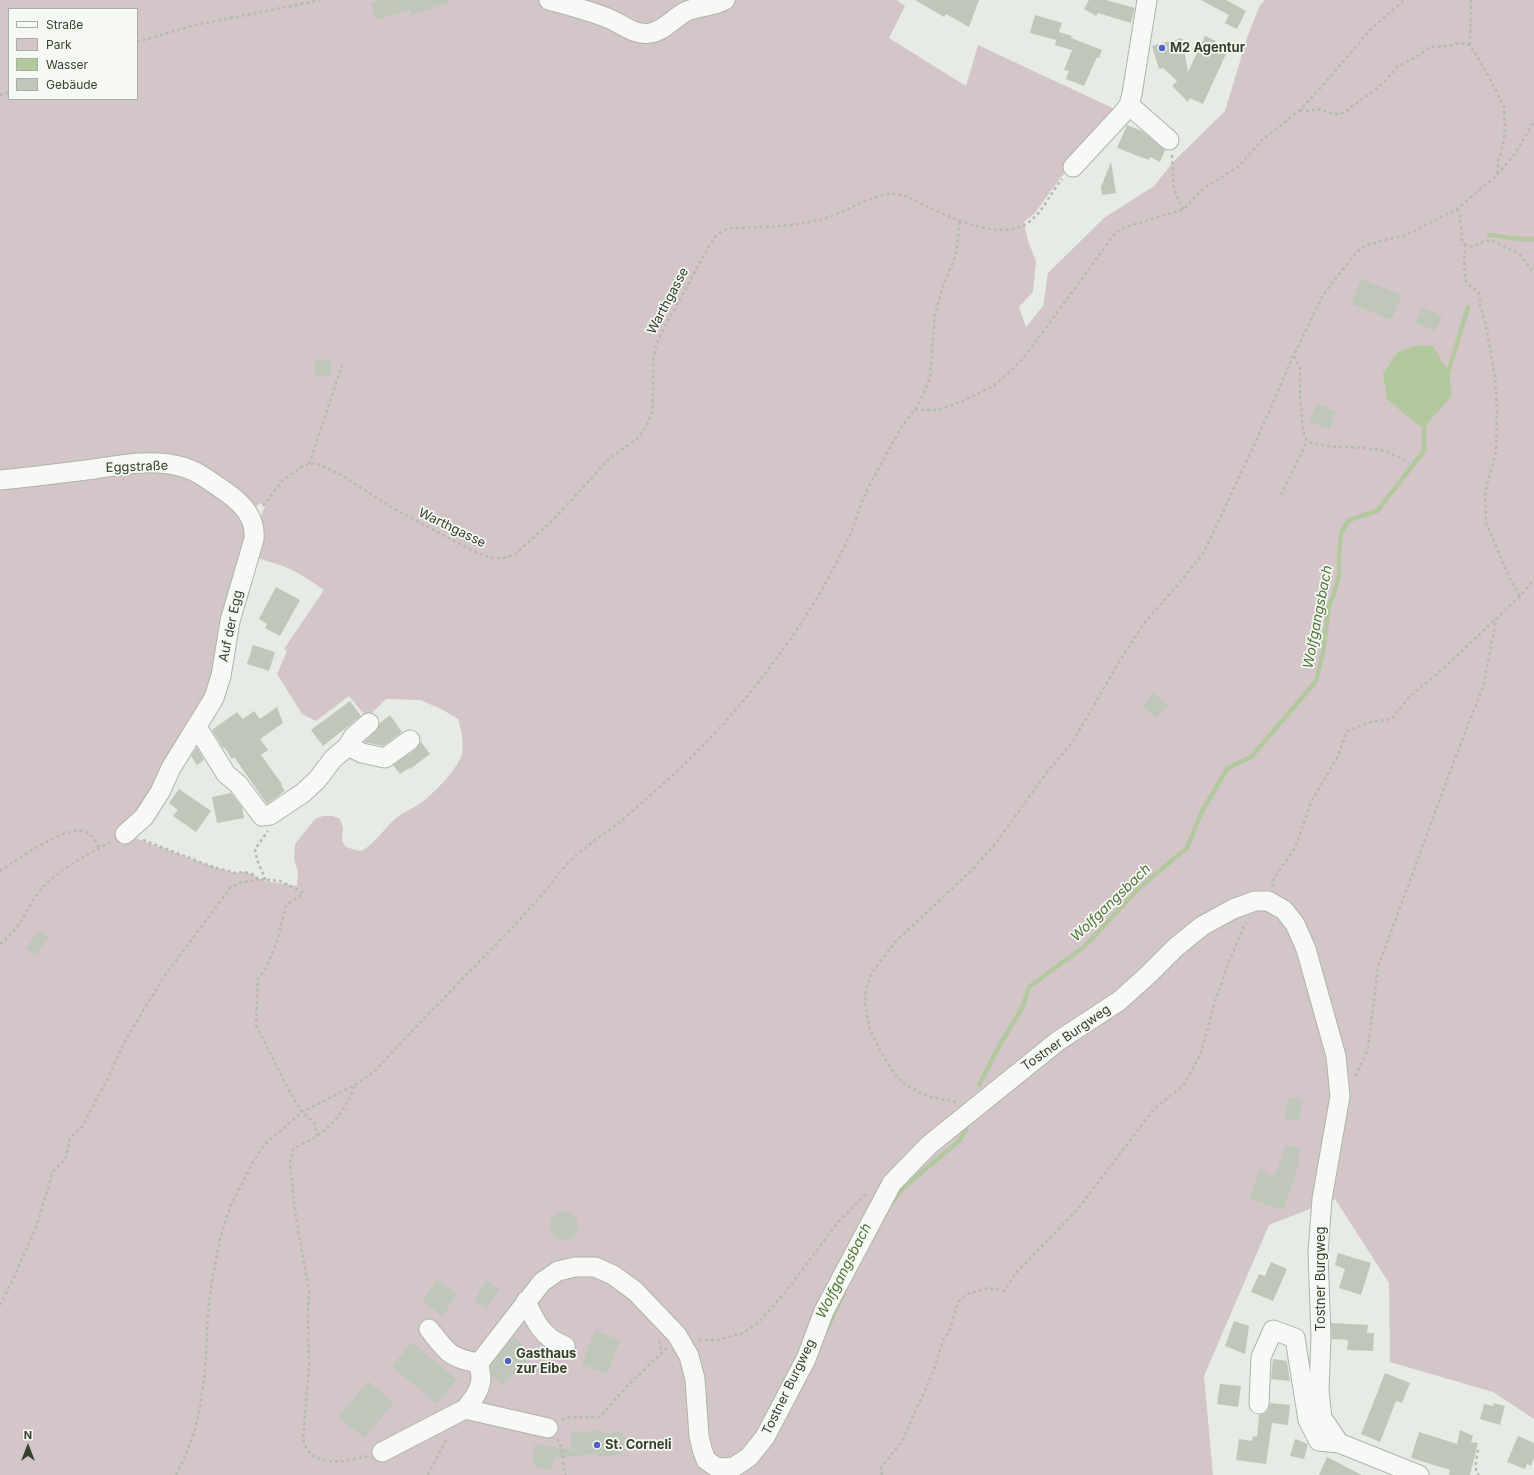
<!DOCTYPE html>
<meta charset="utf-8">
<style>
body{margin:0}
#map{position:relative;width:1534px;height:1475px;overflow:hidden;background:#e6ebe3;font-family:Inter,sans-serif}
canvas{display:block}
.legend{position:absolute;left:8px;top:8px;width:130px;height:92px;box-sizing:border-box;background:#f5f8f3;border:1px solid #a8afa3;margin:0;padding:5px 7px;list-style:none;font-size:12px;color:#34422c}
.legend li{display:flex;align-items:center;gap:8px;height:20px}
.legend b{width:20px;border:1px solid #a8afa3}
.north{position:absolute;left:8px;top:1427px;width:40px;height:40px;-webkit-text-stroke:3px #f5f8f3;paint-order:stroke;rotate:0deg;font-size:11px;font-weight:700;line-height:16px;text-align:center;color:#34422c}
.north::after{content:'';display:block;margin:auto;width:14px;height:18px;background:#34422c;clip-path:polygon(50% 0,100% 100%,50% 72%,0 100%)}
</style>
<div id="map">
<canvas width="1534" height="1475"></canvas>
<ul class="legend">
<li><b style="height:5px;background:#f7f9f6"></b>Straße</li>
<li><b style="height:11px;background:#d4c5c9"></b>Park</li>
<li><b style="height:11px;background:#b4c8a0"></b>Wasser</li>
<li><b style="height:11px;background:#bfc7bb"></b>Gebäude</li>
</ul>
<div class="north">N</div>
</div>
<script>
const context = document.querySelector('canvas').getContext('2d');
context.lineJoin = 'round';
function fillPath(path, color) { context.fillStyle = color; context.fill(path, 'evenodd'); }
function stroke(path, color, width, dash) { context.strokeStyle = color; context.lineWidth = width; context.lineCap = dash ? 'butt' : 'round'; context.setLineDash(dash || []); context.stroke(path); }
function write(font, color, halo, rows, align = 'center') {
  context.font = font + ' Inter,sans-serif'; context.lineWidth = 3.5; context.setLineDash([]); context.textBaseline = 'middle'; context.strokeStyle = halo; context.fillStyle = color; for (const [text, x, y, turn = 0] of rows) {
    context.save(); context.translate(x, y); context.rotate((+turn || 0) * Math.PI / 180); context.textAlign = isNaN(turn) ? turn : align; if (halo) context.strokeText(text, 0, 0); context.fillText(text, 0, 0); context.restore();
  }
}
fillPath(new Path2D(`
 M0,0H897L905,6L889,38L966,86L978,45L1121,112L1061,177L1034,214L1024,222L1028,241L1036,261L1033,292L1019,307L1026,327L1043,306L1048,273L1104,218L1154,186L1174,161L1225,111L1247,38L1259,7L1265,0H1534V1419L1493,1392L1390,1362L1389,1283L1335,1199L1269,1225L1204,1376L1213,1475H0V483L34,481L118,468L169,467L190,473L203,480L229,498L238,507L249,523L250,538L227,620L217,676L210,697L141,815L122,833L213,867L235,873L244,872L254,875L258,879L271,882L297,886L298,872L294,859L295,844L315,819L323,816H333L340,819L343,828L342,840L345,846C350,848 357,852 363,850C372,846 387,826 396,818C404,812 414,808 422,802C434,793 459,768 462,753C464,741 461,730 458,719L441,709L420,700L386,699L367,718L349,696L316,721L302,714L277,674L287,651L284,649L324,590C311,581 298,572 283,566C273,562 263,561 253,556L259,540L260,518L265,506L261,503L254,508C244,506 232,491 223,484C210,475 197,468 182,463C155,454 111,463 82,467C55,471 28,474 0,476ZM9,9H137V99H9Z`), '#d4c5c9');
fillPath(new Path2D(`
 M1418,345L1433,346L1449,372L1452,396L1424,427L1416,424L1387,399L1383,373L1398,352Z`), '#b4c8a0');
stroke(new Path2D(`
 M1489,235L1519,239H1534
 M1447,376L1468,307
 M979,1085L998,1048L1023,1006L1029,987L1085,946L1138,889L1187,848L1201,813L1227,769L1252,756L1316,681L1323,652L1329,605L1334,594L1339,575V555L1341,533L1349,520L1377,511L1424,451V427L1426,421
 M891,1204L902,1189L960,1140L966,1129
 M826,1331L844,1292`), '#b4c8a0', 4.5);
fillPath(new Path2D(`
 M381,0H449V3L411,15L410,9L376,20L371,3Z
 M915,0H979L969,27L946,14L944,17Z
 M1089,0H1106L1135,8L1131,23L1098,13L1096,16L1084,9Z
 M1201,0H1226L1246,11L1237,29L1225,23L1229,15Z
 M1035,15L1062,23L1059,32L1072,36L1071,38L1102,50L1099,58L1097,57L1084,86L1066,79L1069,71L1064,70L1072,50L1055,45L1056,40L1030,33Z
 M1205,36L1216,41L1213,48L1226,54L1203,104L1190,98L1188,102L1172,86L1177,81L1163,68L1159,69L1152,46L1182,38L1188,72Z
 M1127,125L1142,131L1165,150L1160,162L1150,157L1149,160L1117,148Z
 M1111,162L1116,193L1102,195L1101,187Z
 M1361,279L1402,295L1391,320L1351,304Z
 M1422,307L1442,316L1435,331L1415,323Z
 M331,359V376L314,377V360Z
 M1316,404L1336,411L1329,429L1309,422Z
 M276,587L300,600L280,636L265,628L267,624L259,619Z
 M253,645L275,652L269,671L247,664Z
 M1153,693L1168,705L1157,718L1142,707Z
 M350,701L361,716L323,746L311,730Z
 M277,707L283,723L260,739L268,750L261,755L282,784L281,785L285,791L267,804L234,757L232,759L224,747L223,748L212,730L237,712L243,719L254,711L260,719Z
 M390,715L402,732L383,746L364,742L376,731L380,723Z
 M421,742L430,754L410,769L409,768L400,774L393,765L416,749Z
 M197,747L204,760L197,765L191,756Z
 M179,789L211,811L196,832L173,816L178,810L169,803Z
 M231,793L242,807L244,818L217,823L212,797Z
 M39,930L49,937L35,955L26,948Z
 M1289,1097L1303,1100L1298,1122L1284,1119Z
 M1286,1145L1300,1149L1297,1159L1300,1160L1296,1172H1297L1283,1210L1249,1199L1259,1170L1275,1176Z
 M550 1226a14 14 0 1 1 28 0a14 14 0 1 1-28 0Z
 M1338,1253L1371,1263L1361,1295L1339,1288L1345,1269L1335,1265Z
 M1271,1262L1287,1269L1273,1301L1251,1292L1259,1274L1265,1276Z
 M436,1280L457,1293L443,1316L422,1302Z
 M486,1281L499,1289L487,1309L474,1301Z
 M1234,1321L1249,1326L1245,1354L1225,1346Z
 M1331,1323L1368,1325L1367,1333H1374L1373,1351L1347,1350L1348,1340L1332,1339Z
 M595,1330L620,1340L607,1374L582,1365Z
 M514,1337L533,1355L502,1385L492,1375L490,1366Z
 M412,1342L457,1380L436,1404L392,1366Z
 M1273,1359L1287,1361L1290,1381L1271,1379Z
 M1385,1373L1410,1383L1402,1403L1396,1401L1380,1442L1361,1434Z
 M368,1381L394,1403L364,1438L338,1417Z
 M1220,1384L1241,1386L1238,1407L1217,1404Z
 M1270,1403L1290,1405L1288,1425L1272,1423L1266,1464L1236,1460L1239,1439L1252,1441L1253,1436L1257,1437L1259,1415L1264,1414L1268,1410Z
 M1494,1403L1505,1406L1500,1425L1480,1419L1484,1404L1493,1406Z
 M602,1430V1434L620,1432L624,1436L625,1443L621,1448L622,1455L599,1457V1454L555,1458L552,1470L535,1467V1464H532L535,1444L572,1450L570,1433Z
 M1460,1430L1473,1436L1471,1442L1478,1443L1470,1475H1449L1450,1470L1411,1458L1419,1432L1457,1444Z
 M1518,1436L1534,1443V1458L1531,1466L1527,1464L1525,1469L1507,1462Z
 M1295,1439L1308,1444L1304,1459L1290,1456Z
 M1327,1457L1362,1475H1319Z`), '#bfc7bb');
const minor = new Path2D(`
 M549,0C568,5 587,10 605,17C620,22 633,36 650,33C665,31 674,17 687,11C700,6 711,7 725,0
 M1129,105L1169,140
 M1073,167L1123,113L1129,105L1132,94L1147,0
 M0,480C32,477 62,473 94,469C121,465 151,459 179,466C197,470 211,482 226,492C243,504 256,518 254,539L230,621L221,676L214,698L171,768L160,792L144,817L125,834
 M197,727L226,774L238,784L262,816
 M348,746L353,737L369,723
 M262,816L270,815L303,793L317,780L333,759L348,746L362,753L385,758L410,740
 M526,1301C535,1322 543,1338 565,1346
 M429,1329C447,1352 449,1358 479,1363
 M1259,1404L1261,1357L1273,1330L1295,1338L1308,1420L1319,1441L1339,1443
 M465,1409L548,1428
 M382,1452L465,1409C472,1401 481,1390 481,1378C481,1373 479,1368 479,1363L542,1282L558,1271L575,1267H595L613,1275L635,1291L677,1335L689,1356L695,1379L699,1436L702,1449L706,1460L716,1467L724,1468L734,1467L749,1457L765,1437L806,1359L824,1311L892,1183L929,1145L1058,1041L1119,1001L1148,975L1176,947L1202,926L1233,909L1255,901H1268L1284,910L1295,924L1306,949L1336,1056L1340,1096L1322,1199L1318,1253L1321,1337L1319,1391L1322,1418L1339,1443L1419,1475`);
stroke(minor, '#adb5a8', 21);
stroke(new Path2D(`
 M1471,0L1470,45L1489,77L1504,107L1505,131L1502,149L1498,161L1497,175
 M137,42L195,25L321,0
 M0,95L9,92
 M1300,110L1308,111L1318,109L1335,114H1341L1347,111L1352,106L1374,91L1387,79L1396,68L1419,55L1430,47L1448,46L1458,43L1470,45
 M1172,155C1174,176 1170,191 1184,209
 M1457,209L1460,217L1462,240L1465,244L1473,247C1488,237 1492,240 1507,248C1510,250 1515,251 1518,253C1524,258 1529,267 1534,273
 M1465,244L1464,266L1466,281L1470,286L1478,291L1480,298V306L1485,321L1495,376L1497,411L1496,451L1485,493L1486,523L1510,579L1520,596
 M1294,356L1300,367V396L1303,431L1307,441C1342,454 1376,438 1409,464
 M915,410H939L965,400L993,386L1012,370L1026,355L1116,232L1123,228L1184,209L1203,189L1239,166L1261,141L1300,110L1324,84L1371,29L1404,0
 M309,464L342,365
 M1281,495L1289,479L1307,441
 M263,506L282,481L304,465L315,463L325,467L341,475L396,510L475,552L492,558H503L514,555L552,521L610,458L638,438L644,430L649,421L652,412L653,394V360L656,346L661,334L709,246C716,235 719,231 732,228C764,227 795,227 826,218C848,211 868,196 891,194C905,193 916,202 928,207C954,219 1003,242 1029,222C1043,212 1051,192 1062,179
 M143,840L213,867L235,873L244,872L254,875L258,879L280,881L302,892L303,894L286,905L277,942L266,968L258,979L256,1025L287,1087L302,1112L315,1124L317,1136
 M0,871C18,860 69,821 88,833C94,837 96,843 99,848
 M264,880L265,878L257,860L255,849L268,831
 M1272,887L1274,878L1295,848L1311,802L1338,756L1347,731L1371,722L1392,719L1409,697L1444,668L1520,596L1534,580
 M0,944C24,926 26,905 44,886C61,868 90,853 111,842
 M1355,1076L1368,1049L1378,967L1456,756L1483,687L1497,616
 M355,1086C346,1107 337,1122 318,1135C310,1141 301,1144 293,1149L290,1163L295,1212L309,1291L308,1310L309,1366L303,1440C305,1444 306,1449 309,1452C322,1467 349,1461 367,1456
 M956,1102L931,1097L918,1092L901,1081L892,1070L880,1051L869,1027L865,1002L866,989L871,974L896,941L975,867L996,843L1047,772L1072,743L1119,662L1145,622L1177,586L1204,552L1256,441L1292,359L1323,295L1350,260L1361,248L1370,244L1406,235L1457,209L1497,175L1514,155L1534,122
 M0,1305L15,1275L37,1225L53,1171L65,1160L70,1138L82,1127L109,1076L125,1041L163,978L231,887L242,882L261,880
 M699,1340H717L743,1333L759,1322L787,1290L839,1221L867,1193
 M659,1341L662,1353
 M562,1420L569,1417H600L627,1386L667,1348
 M557,1439C565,1449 561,1464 566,1475
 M1478,1450C1477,1458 1473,1469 1479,1475
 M176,1475L186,1455L196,1426L201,1400L205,1372L208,1314L212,1280L221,1235L231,1205L253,1162L265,1144L302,1112L355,1085L374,1072L411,1032L510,930L548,888L560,872L573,858L595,840L620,822L681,768L718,730L755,687L790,640L819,595L835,566L851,533L862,501L871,482L901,428L920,402L930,377L935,314L943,286L956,255L960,221
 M428,1475L447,1438
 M882,1475L881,1468L902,1441L934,1370L943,1340L949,1332L958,1302L967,1294L988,1288L1004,1291L1016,1273L1078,1209L1154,1109L1184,1085L1201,1053L1214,1005L1228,964L1246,922`), '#b5bbb1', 2.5, [3, 3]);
stroke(minor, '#f7f9f6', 19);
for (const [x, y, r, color] of [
 [1162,48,4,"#5061c8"],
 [508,1361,4,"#5061c8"],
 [597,1445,4,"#5061c8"]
]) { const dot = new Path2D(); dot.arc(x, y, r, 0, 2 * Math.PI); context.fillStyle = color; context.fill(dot); stroke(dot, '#f5f8f3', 1.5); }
write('bold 13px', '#34422c', '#f5f8f3', [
 ["M2 Agentur",1170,48],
 ["Gasthaus",516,1354],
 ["zur Eibe",516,1369],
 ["St. Corneli",605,1445]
], 'left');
write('13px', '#34422c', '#f5f8f3', [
 ["Warthgasse",668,301,-62],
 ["Eggstraße",137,467,-2],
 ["Warthgasse",452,528,26],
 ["Auf der Egg",231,626,-78],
 ["Tostner Burgweg",1066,1038,-35],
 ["Tostner Burgweg",1321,1279,-90],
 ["Tostner Burgweg",789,1387,-64]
]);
write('italic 14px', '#527438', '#f5f8f3', [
 ["Wolfgangsbach",1318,617,-79],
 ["Wolfgangsbach",1111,903,-44],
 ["Wolfgangsbach",844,1271,-63]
]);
</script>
